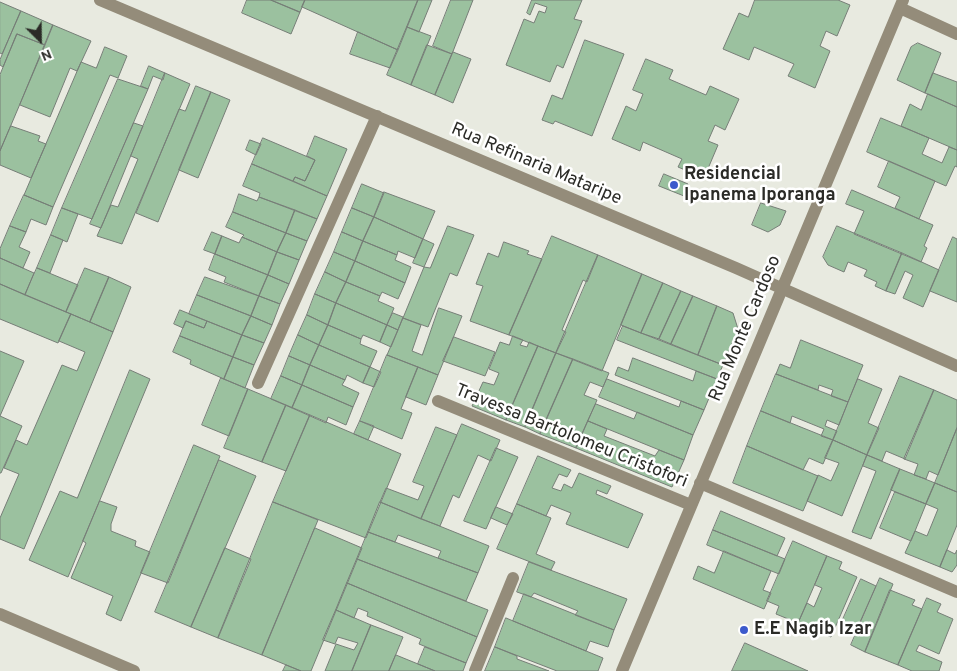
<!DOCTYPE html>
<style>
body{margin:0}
#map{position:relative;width:957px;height:671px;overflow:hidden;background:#e8eae0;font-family:Overpass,sans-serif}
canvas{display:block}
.north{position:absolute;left:15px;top:15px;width:50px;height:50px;-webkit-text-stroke:4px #fff;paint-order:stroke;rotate:157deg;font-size:14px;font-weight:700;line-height:20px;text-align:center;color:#2b2b27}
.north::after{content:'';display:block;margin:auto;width:18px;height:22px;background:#2b2b27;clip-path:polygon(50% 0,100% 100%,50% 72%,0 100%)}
</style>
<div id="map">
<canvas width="957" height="671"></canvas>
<div class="north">N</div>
</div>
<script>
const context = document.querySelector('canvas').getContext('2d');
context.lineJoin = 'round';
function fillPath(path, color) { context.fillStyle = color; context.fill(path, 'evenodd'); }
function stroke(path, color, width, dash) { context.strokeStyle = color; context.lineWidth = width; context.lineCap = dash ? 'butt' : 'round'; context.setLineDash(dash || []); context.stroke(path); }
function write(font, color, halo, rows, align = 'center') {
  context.font = font + ' Overpass,sans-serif'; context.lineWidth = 5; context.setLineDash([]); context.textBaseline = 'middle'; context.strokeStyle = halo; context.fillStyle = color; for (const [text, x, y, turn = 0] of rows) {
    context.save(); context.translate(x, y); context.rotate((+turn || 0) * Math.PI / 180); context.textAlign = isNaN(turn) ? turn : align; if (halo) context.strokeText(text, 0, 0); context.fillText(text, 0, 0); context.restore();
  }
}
const building = new Path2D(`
 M247,0H271L300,12L291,34L242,13Z
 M271,0H305L300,12Z
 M305,0H418L398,50L302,7Z
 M418,0H432L419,32L407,27Z
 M451,0H473L452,54L433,46Z
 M532,0H582L574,19L582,21L563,68L557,65L550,82L506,65L524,19L534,23L539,11L545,13L547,7L535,3L530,15L527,13Z
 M755,0H838L850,5L837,36L826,31L820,46L830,51L815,88L788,76L794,64L754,47L749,60L723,49L739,13L748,17Z
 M0,2L21,11L2,54L0,53Z
 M21,11L53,25L45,45L17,34L3,67L0,65V60Z
 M53,25L91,41L77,71L70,68L50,117L20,105Z
 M407,27L431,36L411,85L387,75Z
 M358,32L398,50L390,68L350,54Z
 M17,34L45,45L0,151V75Z
 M585,40L624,54L592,136L555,121L553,124L542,120L552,95L562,99Z
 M918,43L941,53L925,93L897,80L911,47Z
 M427,45L452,54L435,95L411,85Z
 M105,47L127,56L118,78L110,75L53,207L24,195L81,62L96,68Z
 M453,52L471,59L453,103L435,95Z
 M646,59L673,70L669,79L706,95L710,86L739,99L725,130L715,125L708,141L718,145L704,178L678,167L682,159L643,142L640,151L612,139L626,106L636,111L643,94L633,90Z
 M149,66L165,73L163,80L153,76L148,89L141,86Z
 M165,73L190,84L122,244L97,236L111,205L118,207L138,159L131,156Z
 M933,73L957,82V107L925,93Z
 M118,79L148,89L92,219L62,208Z
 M196,86L211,92L158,222L136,213L179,109L185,111Z
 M211,92L230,100L198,178L179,170Z
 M928,94L957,107V150L901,126L910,104L921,110Z
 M881,118L929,138L922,154L942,163L949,147L957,150V167L955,166L946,186L867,152Z
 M134,123L143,126L101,228L90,224Z
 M11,126L40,136L38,141L46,144L31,178L0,165V151Z
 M315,136L347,149L327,196L293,181L295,177L305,181L315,160L307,156Z
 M263,138L315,160L305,181L295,177L293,181L252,164Z
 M250,140L261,144L256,155L246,150Z
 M889,161L935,181L919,219L895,208L900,197L878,187Z
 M252,164L327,196L317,219L259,197L260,193L243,186Z
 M664,174L688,184L684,196L659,186Z
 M362,184L384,193L374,217L352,208Z
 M852,190L933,225L924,246L927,248L921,262L854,234L864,211L846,204Z
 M384,192L435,211L423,239L374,217Z
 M239,194L257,201L259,197L295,210L286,233L233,212Z
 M24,195L53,207L46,225L31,219L26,232L10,226Z
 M761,203L786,211L780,225L768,232L752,225Z
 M62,208L78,214L67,242L51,235Z
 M352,208L374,217L363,241L342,232Z
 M295,210L317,219L307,241L286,233Z
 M233,212L286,233L277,252L242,237L244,235L226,227Z
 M374,217L423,239L415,258L398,251L397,255L363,241Z
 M10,226L26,232L19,247L30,252L23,268L0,258V249Z
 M448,226L474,235L457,276L450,273L428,327L403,318L424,267L430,268Z
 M837,226L902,253L886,291L875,286L877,282L864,276L867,270L848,262L844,272L828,265L823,257Z
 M212,232L222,236L215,254L204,250Z
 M342,232L363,241L355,261L334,252Z
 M286,233L307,241L299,260L277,252Z
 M51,235L63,240L50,273L37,268Z
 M222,236L239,243L242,237L277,252L268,275L215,254Z
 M552,236L598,255L587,282L583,280L562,330L566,332L556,353L509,335Z
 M953,237L957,239V302L930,291Z
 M423,239L434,244L424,267L413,263Z
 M363,241L397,255L395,260L411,267L405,283L355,261Z
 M504,242L529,251L527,254L542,259L509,335L470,321L483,286L476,284L488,253L498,257Z
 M277,252L299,260L289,284L268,275Z
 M334,252L355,261L346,282L325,272Z
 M902,253L939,270L923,307L903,298L913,275L905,271L895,294L886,291Z
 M215,254L268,275L259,296L224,282L226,277L209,270Z
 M598,255L642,274L602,371L556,353Z
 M0,258L34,273L25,295L0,284Z
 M355,261L405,283L398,299L382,292L380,296L346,282Z
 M37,268L78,285L66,312L25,295Z
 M85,268L109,277L90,322L66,312Z
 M325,272L346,282L336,303L315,294Z
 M642,274L663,283L641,333L621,325Z
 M268,275L289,284L280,304L259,296Z
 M109,277L131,287L113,332L90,322Z
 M205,277L259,296L251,316L197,295Z
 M346,282L380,296L378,301L394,308L387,325L336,303Z
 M663,283L681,291L659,339L641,333Z
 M0,284L71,314L58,343L0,319Z
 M681,291L693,296L671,344L659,339Z
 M315,294L336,303L328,325L307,315Z
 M197,295L251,316L242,335L189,314Z
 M259,296L280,304L272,325L251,316Z
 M693,296L717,306L698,355L671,344Z
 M336,303L387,325L380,342L363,335L361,339L328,325Z
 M717,306L733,313L738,329L723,365L698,355Z
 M439,308L462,316L438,375L387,355L403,318L421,325L412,351L422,355Z
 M180,310L207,321L204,328L186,321L183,328L174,324Z
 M393,313L403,317L398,330L387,325Z
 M71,314L113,332L24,549L0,539V518L19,474L4,468L16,440L27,445L62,365L77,371L85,352L59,341Z
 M307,315L328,325L319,345L298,335Z
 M251,316L272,325L264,343L242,335Z
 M186,321L204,328L207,321L242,335L233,357L180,336Z
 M328,325L361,339L360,344L377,351L370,367L319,345Z
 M387,325L398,330L391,347L380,342Z
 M623,326L723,365L717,379L617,340Z
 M242,335L264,343L254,365L233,357Z
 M298,335L319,345L310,365L289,356Z
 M180,336L233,357L224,379L190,364L191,360L173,352Z
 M513,336L523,340L520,345L527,347L529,342L538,346L506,420L472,406L483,382L494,385L499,373L489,369L500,342L509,345Z
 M454,337L495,352L485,376L443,361Z
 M801,340L863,365L848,402L831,396L833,390L819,385L818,390L776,374L780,364L790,368Z
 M319,345L370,367L363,383L347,375L345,380L310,365Z
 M538,346L556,353L525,427L506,420Z
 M0,351L24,361L0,416L22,426L1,473H0Z
 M556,353L573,359L540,434L525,427Z
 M387,355L418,367L401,409L412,413L402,439L360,421Z
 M289,356L310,365L302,385L281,376Z
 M233,357L254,365L245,388L224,379Z
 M633,358L693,381L696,371L717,379L704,410L615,375L618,367L628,371Z
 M573,359L609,373L603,387L590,382L584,395L597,400L576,448L540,434Z
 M310,365L345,380L342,385L359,393L353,407L302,385Z
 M370,367L381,372L374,387L363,383Z
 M418,367L438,375L426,405L406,397Z
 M130,370L150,379L68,577L29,560L60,491L77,498Z
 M776,374L848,402L839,425L827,420L825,426L837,431L833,440L821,436L824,429L792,416L790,423L761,411Z
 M281,376L302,385L292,408L271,399Z
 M900,376L934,390L905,459L886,451L882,461L867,455Z
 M221,378L248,389L229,436L202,425Z
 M607,379L679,407L681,401L704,410L693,435L599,397Z
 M858,379L882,389L868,423L879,428L867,455L833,440Z
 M302,385L353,407L346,425L328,417L326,423L292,408Z
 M248,389L286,405L262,462L224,448Z
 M934,390L957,400V428L938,475L929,471L926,479L914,475L918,464L904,459Z
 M596,404L634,419L637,412L693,435L684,460L588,421Z
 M286,405L310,415L286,471L262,462Z
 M761,411L833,440L823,464L809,458L803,470L747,446Z
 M310,415L401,454L366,538L273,502Z
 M360,421L374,426L368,440L354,434Z
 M588,421L607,429L604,436L655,456L659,450L684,460L672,487L576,448Z
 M462,424L500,440L491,461L478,455L459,498L453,495L440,526L421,519Z
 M436,427L457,435L421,519L380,502L386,488L418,500L424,486L413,482Z
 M957,428V492L935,483Z
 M833,440L867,455L842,516L807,501L818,475L831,481L839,463L825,458Z
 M194,445L220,456L168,583L141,573Z
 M747,446L818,476L803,511L733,483Z
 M496,448L518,457L486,529L464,521Z
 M867,455L900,469L871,539L852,532L876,471L863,466Z
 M538,456L571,470L567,477L559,474L552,488L561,491L564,484L572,488L579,473L611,486L607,494L597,490L596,494L643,514L628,548L566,524L571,513L551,505L546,516L517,504Z
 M219,460L256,476L191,627L155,612Z
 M900,469L935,483L926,504L891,490Z
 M935,483L957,492V525L940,567L905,553L915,531L927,536L938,509L926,504Z
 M895,492L926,504L911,541L880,528Z
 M100,501L117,507L111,524V531L136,541L135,546L150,552L121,621L106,614L113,596L71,578L86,543L83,541Z
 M273,502L318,520L262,655L218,638Z
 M380,502L489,546L478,573L438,558L441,551L398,535L395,542L368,532Z
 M517,504L551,518L536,554L555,562L551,570L497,549Z
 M496,507L513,514L507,525L491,518Z
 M721,511L785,538L777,556L713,530Z
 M315,528L362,548L311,671H301L262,655Z
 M713,530L785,559L779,574L707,545Z
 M368,532L478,573L466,601L357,559Z
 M793,541L827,556L798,623L776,614L779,606L767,601Z
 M225,548L251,559L218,638L191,627Z
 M947,550L955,554L957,550V565L952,572L940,567Z
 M724,551L771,571L763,590L771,593L764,609L693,579L698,566L714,573Z
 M827,556L842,562L839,569L857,577L831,637L798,623L807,603L814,607L822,588L815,585Z
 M357,559L488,610L477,637L347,583Z
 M529,562L627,599L614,630L575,615L578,611L534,593L531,597L517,592Z
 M880,578L893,584L865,652L851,645Z
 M861,579L876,586L856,631L840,626Z
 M347,583L477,637L466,663L419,644L421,639L367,616L368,612L358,608L354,618L336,610Z
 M890,590L915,600L912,605L922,609L898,665L865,652Z
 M524,594L614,630L608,647L590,641L586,651L513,621Z
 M927,598L941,604L937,612L953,619L939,654L919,645L916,651L942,662L939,671H912L898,665Z
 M336,610L371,625L352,671H325L336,644L354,650L358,643L338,637L335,644L323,640Z
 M506,618L603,658L598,671H557L495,647Z
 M371,625L403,637L389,671H352Z
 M745,643L808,671H732Z
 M425,647L466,663L463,671H435L418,664Z
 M495,647L517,656V659L549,671H485Z
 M396,655L418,664L435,671H389Z
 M286,665L301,671H283Z`);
fillPath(building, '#9bc19f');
stroke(building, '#767e77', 1);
stroke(new Path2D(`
 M100,0L736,268L957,366
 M900,8L957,34
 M258,383L377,116
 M438,401L691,505
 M700,483L957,592
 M0,614L134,671
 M475,671L513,578
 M622,671L903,0`), '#948c7a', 12);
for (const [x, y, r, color] of [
 [674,185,5,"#3c5acc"],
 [744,630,5,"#3c5acc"]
]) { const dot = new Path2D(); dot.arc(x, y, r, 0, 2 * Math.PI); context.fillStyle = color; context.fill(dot); stroke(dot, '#fff', 2); }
write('18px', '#2b2b27', '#fff', [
 ["Rua Refinaria Mataripe",536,165,23],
 ["Rua Monte Cardoso",746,329,-67],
 ["Travessa Bartolomeu Cristofori",571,437,22]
]);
write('bold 18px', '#2b2b27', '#fff', [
 ["Residencial",684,175],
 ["Ipanema Iporanga",684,196],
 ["E.E Nagib Izar",754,630]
], 'left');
</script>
